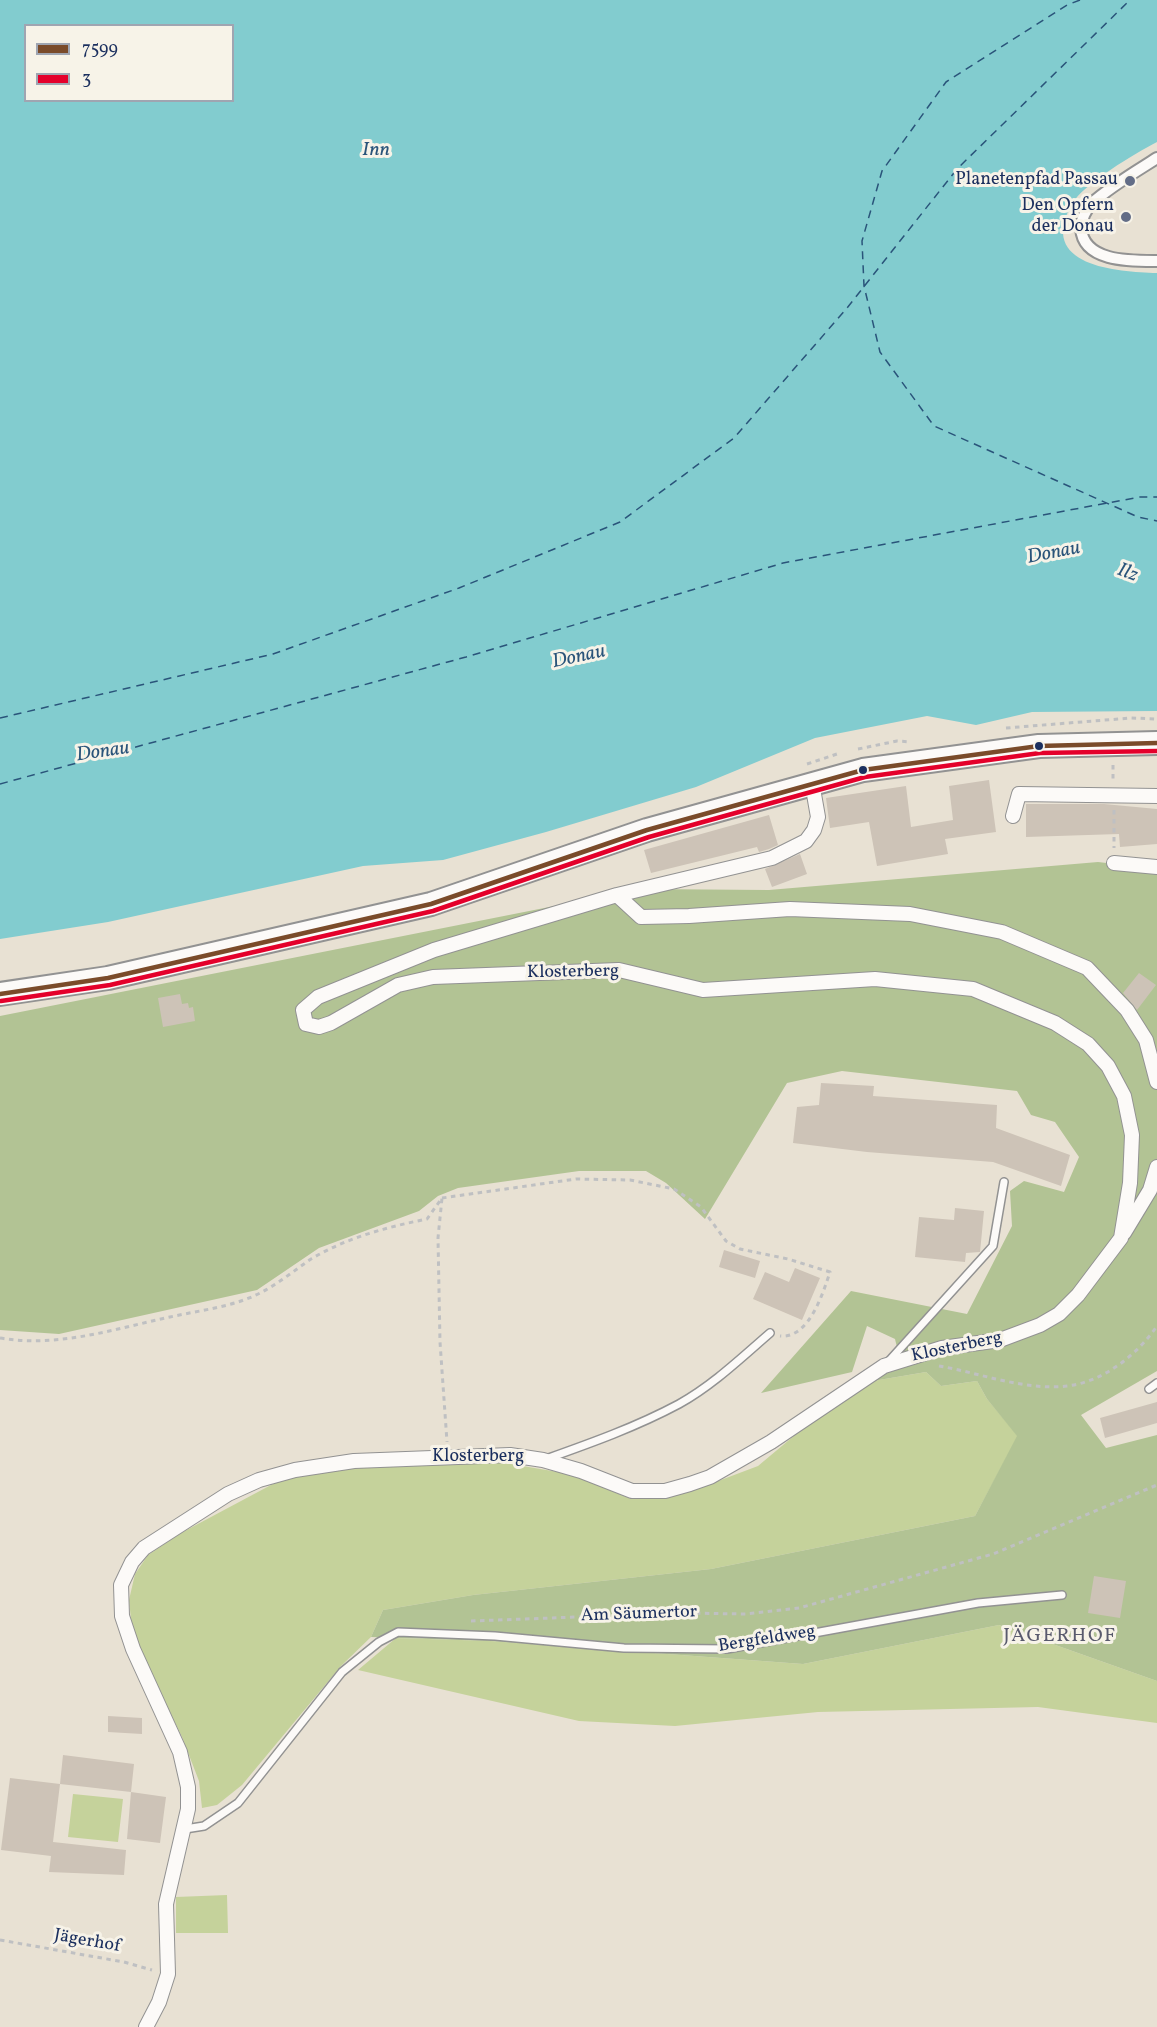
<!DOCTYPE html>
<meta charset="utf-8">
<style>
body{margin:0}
#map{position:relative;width:1157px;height:2027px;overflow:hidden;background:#e8e1d3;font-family:Vollkorn,serif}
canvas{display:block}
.legend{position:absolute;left:24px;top:24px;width:210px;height:78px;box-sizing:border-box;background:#f7f3e8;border:2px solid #9fa5b1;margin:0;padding:8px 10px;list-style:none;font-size:18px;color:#1b2f5e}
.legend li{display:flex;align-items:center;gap:12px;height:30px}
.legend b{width:30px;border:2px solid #9fa5b1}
</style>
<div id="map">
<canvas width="1157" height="2027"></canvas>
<ul class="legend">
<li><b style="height:8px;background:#7a4b2a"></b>7599</li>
<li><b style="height:8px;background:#e4002b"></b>3</li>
</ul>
</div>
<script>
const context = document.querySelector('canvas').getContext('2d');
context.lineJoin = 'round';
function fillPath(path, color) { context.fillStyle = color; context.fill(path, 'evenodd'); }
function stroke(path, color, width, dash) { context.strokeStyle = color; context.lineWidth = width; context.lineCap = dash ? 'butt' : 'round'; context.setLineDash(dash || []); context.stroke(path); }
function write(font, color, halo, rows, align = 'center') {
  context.font = font + ' Vollkorn,serif'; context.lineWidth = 6; context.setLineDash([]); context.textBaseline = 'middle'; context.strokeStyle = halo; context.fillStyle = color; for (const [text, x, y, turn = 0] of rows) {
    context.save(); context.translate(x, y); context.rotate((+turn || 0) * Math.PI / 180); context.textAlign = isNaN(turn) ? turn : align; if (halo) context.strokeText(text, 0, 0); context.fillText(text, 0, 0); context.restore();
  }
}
fillPath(new Path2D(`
 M926,1372L941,1386L977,1381L987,1399L1018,1436L975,1516L711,1569L473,1595L383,1610L371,1637L341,1666L242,1785L217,1805L202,1808L199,1781L182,1737L142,1655L132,1629L129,1600L135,1574L148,1555L181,1533L286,1477L330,1470L437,1463H505L570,1474L631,1499L662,1496L705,1486L758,1466L795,1435L873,1381Z
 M999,1625L1157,1681V1723L1038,1707L818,1712L675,1726L579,1721L358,1670L396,1638L491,1641L803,1664Z
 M73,1794L123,1799L118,1842L68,1837Z
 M227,1895L228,1933H176V1897Z`), '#c5d29b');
fillPath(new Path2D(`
 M1098,862L1157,869V1371L1081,1415L1106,1448L1157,1435V1681L999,1625L803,1664L491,1641L371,1637L383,1610L473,1595L711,1569L975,1516L1017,1436L987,1399L977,1381L941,1386L926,1372L873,1381L901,1364L895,1339L867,1326L852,1372L761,1393L851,1291L967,1314L1012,1226L1010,1191L1024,1181L1064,1192L1079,1157L1055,1122L1031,1115L1017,1091L842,1071L787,1083L705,1219L666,1183L646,1171H579L458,1188L438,1196L419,1211L319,1248L257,1290L59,1334L0,1330V1016L640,889L769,890Z`), '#b2c394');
fillPath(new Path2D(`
 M0,0H1157V142C1136,153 1083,184 1072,204C1036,266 1117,272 1157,273V711L1032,712L976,725L927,716L815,738L696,787L546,832L443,860L363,866L108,922L0,939ZM26,26H232V100H26Z`), '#82cccf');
stroke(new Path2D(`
 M1080,0L1067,5L946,82L882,171L862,241L864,286L880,352L934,426L1138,517L1157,521
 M0,718L273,654L459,588L620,522L734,438L847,308L957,169L1130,0
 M0,784L466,657L783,563L1140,497H1157`), '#2a547a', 1.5, [8, 6]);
fillPath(new Path2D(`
 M989,780L996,832L945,839L948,854L877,866L869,822L830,828L826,798L906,786L911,827L953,820L949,786Z
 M1026,804H1104L1157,809V844L1120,847L1119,834L1026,837Z
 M769,815L778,845L769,849L759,852L757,847L651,873L644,850Z
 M800,854L807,874L772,887L765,869Z
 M1139,973L1156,985L1137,1010L1123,993Z
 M180,994L182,1004L188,1003L189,1008L193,1007L195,1021L163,1027L158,998Z
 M821,1083L874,1086L873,1096L997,1105L996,1128L1070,1155L1061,1186L993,1162L867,1152L793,1143L797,1107L819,1105Z
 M955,1208L984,1211L980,1252L966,1253L965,1262L915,1257L919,1217L954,1220Z
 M724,1250L760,1261L755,1278L719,1267Z
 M795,1268L820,1278L802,1320L753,1299L765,1272L789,1282Z
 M1157,1402V1423L1105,1438L1100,1418Z
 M1094,1576L1126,1581L1120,1618L1088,1613Z
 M108,1716L142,1718V1734L108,1732Z
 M63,1755L134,1764L131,1792L60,1784Z
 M10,1778L60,1784L53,1842L126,1850L124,1875L49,1872L51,1856L1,1850Z
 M131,1792L166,1797L160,1843L127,1839Z`), '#cdc3b7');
const service = new Path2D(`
 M888,1362L993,1246L1004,1182
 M1149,1389L1157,1383
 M546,1459C591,1443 636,1427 679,1404C713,1385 741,1358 770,1333
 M185,1829L204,1826L238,1803L342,1672L379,1642L398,1632L495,1636L624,1648L727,1649L978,1603L1062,1595`);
const pedestrian = new Path2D(`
 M1157,158C1135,172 1111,186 1092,203C1086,209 1081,220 1081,228C1083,262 1130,261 1157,261`);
const minor = new Path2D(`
 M1013,816L1019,794L1157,796
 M1114,863L1157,867
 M617,895L641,917L689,916L790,909L910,914L1002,932L1087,968L1127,1010L1146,1040L1157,1082
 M1124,1233L1150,1190L1157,1167
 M146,2027L159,2002L168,1974L166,1904L188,1809V1787L180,1752L133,1649L122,1616L121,1585L132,1562L144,1548L228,1494L259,1480L295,1470L354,1461L510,1455L543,1460L581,1471L632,1491H665L690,1484L710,1477L771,1442L884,1366L942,1348L1000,1340L1040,1325L1059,1314L1078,1295L1121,1238L1130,1183L1132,1135L1124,1096L1108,1066L1088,1044L1055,1023L973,989L875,979L703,990L619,970L433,977L398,985L331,1023L319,1027L306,1024L303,1010L318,997L434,950L617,895L772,858L806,841L814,830L818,817L812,783`);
const primary = new Path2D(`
 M0,994L108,978L431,904L647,830L863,770L1039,746L1157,743`);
stroke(service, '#929292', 10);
stroke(pedestrian, '#929292', 14);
stroke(minor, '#929292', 16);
stroke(primary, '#929292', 26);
stroke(new Path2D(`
 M1006,728L1131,718L1157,719
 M858,749L897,741L911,742
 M807,764L837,754
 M1113,765V779
 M1114,810V848
 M442,1198L576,1179L630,1180L674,1189L701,1207L726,1241L740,1249L788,1259L830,1272C823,1293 809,1339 780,1336
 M0,1338C58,1348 114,1329 170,1317C201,1310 234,1307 262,1292C279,1283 295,1270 311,1259C346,1238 387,1227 427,1219L442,1198L438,1238L440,1342L447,1442
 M939,1366C980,1373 1025,1391 1067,1386C1103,1382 1137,1355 1157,1326
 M471,1621L684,1613L746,1614L799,1608L993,1554L1157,1485
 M0,1940L124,1962L152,1970`), '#bfc0c2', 3, [4.5, 4.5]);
stroke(service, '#fcfaf8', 7);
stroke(pedestrian, '#fcfaf8', 10);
stroke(minor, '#fcfaf8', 14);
stroke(primary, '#fcfaf8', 22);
stroke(new Path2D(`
 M0,994L108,978L431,904L647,830L863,770L1039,746L1157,743`), '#7a4b2a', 4.5);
stroke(new Path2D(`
 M1,1001L110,985L433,911L649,837L865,777L1040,753L1157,751`), '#e4002b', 4.5);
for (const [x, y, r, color] of [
 [1130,181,6,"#636d87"],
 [1126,217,6,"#636d87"],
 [1039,746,5,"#1b2f5e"],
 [863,770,5,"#1b2f5e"]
]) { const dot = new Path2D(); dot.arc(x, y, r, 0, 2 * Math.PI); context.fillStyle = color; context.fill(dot); stroke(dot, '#f7f3e8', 2); }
write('18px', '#1b2f5e', '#f7f3e8', [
 ["Planetenpfad Passau",1118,181],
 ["Den Opfern",1114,207],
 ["der Donau",1114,228]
], 'right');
write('18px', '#1b2f5e', '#f7f3e8', [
 ["Klosterberg",573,973,-1],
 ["Klosterberg",957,1348,-12],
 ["Klosterberg",478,1458],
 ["Am Säumertor",639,1615,-2],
 ["Bergfeldweg",767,1640,-9],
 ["Jägerhof",87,1942,10]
]);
write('italic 20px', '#2a547a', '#f7f3e8', [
 ["Inn",376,151],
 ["Donau",1054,554,-11],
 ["Ilz",1127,574,20],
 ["Donau",579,658,-12],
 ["Donau",103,753,-8]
]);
context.letterSpacing = '1.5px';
write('20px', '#595a6d', '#f7f3e8', [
 ["JÄGERHOF",1060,1637]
]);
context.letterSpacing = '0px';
</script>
